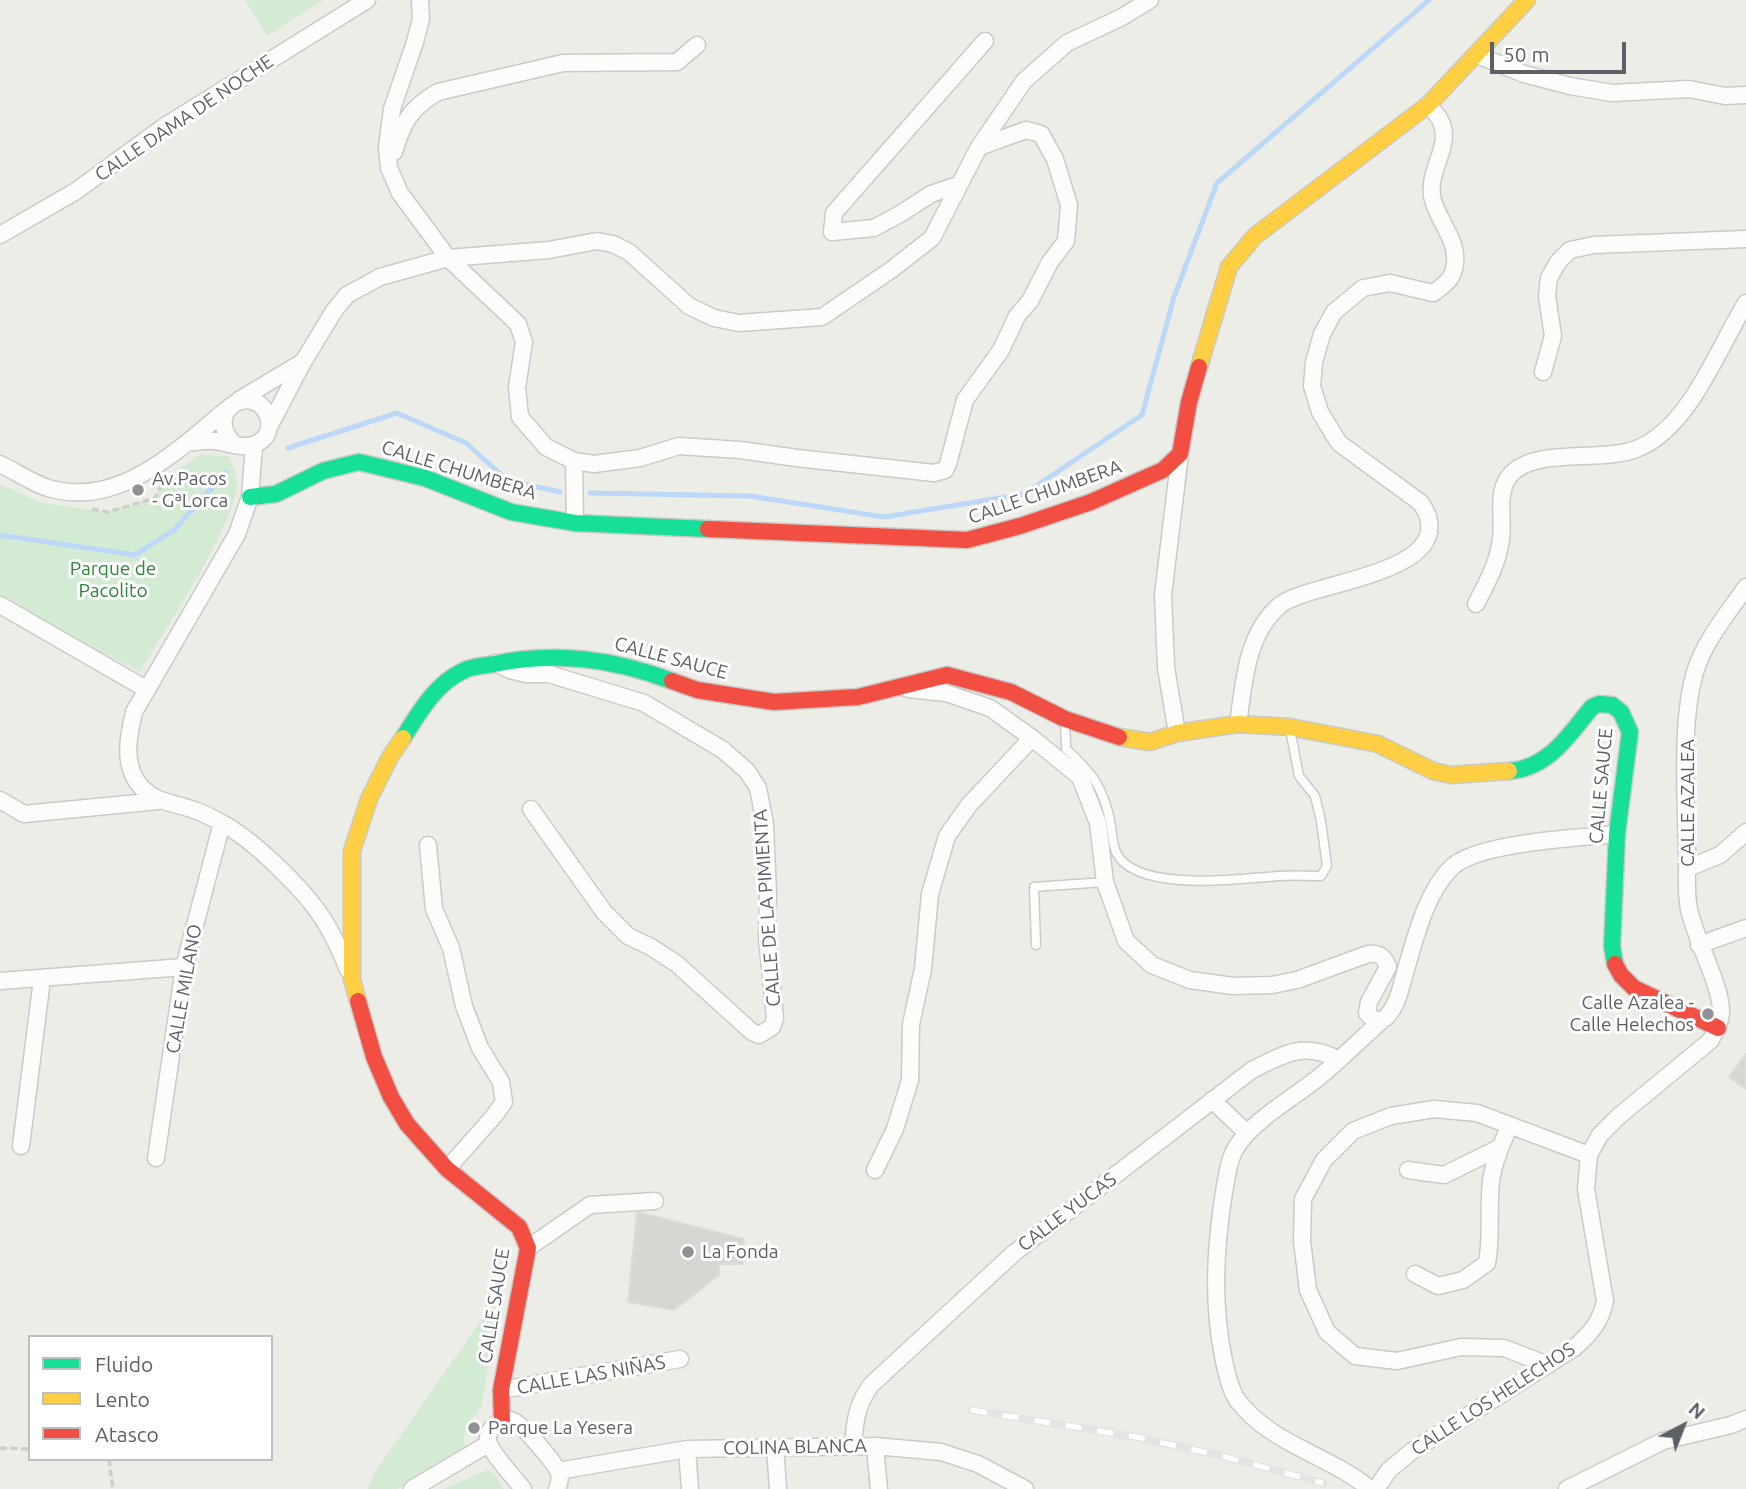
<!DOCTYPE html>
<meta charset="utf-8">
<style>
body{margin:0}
#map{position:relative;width:1746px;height:1489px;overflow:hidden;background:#edede7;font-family:Ubuntu,sans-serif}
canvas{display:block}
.legend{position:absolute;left:28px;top:1335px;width:245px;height:126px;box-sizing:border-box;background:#fff;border:2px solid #bebfc2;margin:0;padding:9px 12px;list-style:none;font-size:21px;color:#5c5f66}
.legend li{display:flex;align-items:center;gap:14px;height:35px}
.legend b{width:35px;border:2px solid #bebfc2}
.north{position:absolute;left:1648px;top:1391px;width:70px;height:70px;-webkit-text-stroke:5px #fff;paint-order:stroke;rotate:42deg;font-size:19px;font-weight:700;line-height:28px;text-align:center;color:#5c5f66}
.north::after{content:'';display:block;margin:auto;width:24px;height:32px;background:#5c5f66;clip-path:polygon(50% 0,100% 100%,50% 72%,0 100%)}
.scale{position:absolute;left:1490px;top:42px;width:136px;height:32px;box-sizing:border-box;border:4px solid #5c5f66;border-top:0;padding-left:9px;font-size:21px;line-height:24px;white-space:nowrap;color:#5c5f66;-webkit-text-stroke:5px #fff;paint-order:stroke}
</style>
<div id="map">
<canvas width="1746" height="1489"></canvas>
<ul class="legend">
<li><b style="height:9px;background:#16e098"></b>Fluido</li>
<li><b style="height:9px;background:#ffcf43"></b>Lento</li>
<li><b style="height:9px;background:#f24e42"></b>Atasco</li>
</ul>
<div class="north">N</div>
<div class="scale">50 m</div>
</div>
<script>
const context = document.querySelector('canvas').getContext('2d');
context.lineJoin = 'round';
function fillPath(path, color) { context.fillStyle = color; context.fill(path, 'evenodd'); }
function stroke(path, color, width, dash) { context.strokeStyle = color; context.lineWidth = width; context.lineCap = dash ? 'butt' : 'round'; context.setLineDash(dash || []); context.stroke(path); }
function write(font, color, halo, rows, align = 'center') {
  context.font = font + ' Ubuntu,sans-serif'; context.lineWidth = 6; context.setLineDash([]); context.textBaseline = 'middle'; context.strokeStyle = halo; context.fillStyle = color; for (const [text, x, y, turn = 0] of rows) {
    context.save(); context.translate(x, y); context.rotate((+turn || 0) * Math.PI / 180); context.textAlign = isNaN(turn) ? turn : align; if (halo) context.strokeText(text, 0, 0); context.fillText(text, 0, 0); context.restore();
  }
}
fillPath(new Path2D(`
 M245,0H324L267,36Z
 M200,455L229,456C231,463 237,473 237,481C239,520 163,633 140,672L0,600V484L41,503L108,512L155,498L171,474Z
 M498,1296L482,1406L468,1423L464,1437L465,1453L397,1489H367L375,1472Z
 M487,1470L495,1474L503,1489H444Z`), '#d3ebd3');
stroke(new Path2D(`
 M288,448L397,413L466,443L507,480L560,492
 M590,493L750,496L884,517L1024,494L1142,415L1174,297L1217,183L1429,0
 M0,535L135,555L174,530L226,472`), '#bbd8f8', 5);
const building = new Path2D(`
 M1746,1054V1089L1729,1077Z
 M637,1212L744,1239L743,1264H719V1275L674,1310L628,1302Z`);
fillPath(building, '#d6d6d2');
stroke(building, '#dcdbd6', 2);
const lane = new Path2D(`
 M1065,722L1066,749C1092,773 1102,785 1110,820C1112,830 1112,843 1116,852C1134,893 1241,879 1278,876C1292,875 1306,876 1321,876L1327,866L1321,821L1315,796L1299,776L1290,729
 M1036,945L1034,887L1105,882`);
const street = new Path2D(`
 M420,0L421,19L415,42L392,109L387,147L389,168L400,193L448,258L518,324L524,342L517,387L520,417L546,447L574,461L594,464L640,458L679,446L740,450L797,458L934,473L945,470L948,464L965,400L1001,350L1017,316L1030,301L1050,262L1066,241L1069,205L1055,159L1041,134L1026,130L979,147
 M1477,55L1524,74L1570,86L1612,93L1689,89L1725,96L1746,95
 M394,152C403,122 410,108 438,92L563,63L677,62L697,45
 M958,185L931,194L900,214L874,228L832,232L834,213L985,41
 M0,235L76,191L165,126L367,0
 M1543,372L1553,336L1547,296L1549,278L1558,262L1570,250L1594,245L1746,239
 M239,400L301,363
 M270,425L303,362L334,311L347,295L380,277L448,258L549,250L597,241L613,244L629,252L689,306L714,318L739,323L822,317L891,270L932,238L979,147L1024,81L1067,43L1122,17L1150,0
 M187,443C196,442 206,440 215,441C231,443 248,452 262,440C268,435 270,427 269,420C259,380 200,408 234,444
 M254,446L250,497L237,534L134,712C128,737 122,767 142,788C157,803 172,802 191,809C201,812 211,817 220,822C253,839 305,890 325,922C334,937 342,954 348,970
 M574,461L575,523
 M0,464C15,471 32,483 48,488C118,509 177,451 226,410
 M1476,604C1487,583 1498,563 1501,539C1504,518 1495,490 1512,473C1540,446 1606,464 1641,447C1691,424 1718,348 1746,303
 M0,605L146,689
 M496,663L510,670L526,674H549L644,703L723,750L747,771L758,788L765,824L768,894L767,937L775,1018L772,1027L759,1035L752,1032L677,964L651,947L628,936L604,912L531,809
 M908,689L946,693L990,708L1032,738L1080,777L1098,823L1105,882L1126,941L1152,965L1190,980L1233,986L1272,985L1297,980L1368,954C1379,953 1384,956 1388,967L1369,1002L1367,1013L1373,1019L1381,1021C1397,1011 1401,987 1406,969C1416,936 1426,893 1451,868C1476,842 1580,838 1617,834
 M1238,724C1244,683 1246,635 1279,606C1306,582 1445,576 1428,517C1427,512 1423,507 1421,503L1339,443L1320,412L1312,386L1314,362L1322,334L1334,312L1363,288L1390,283L1433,293C1445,285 1454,278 1455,263C1458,239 1436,219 1432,196C1428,169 1452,146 1441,122C1439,116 1432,110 1428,105
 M1177,733L1166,668L1163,595L1180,454
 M0,800L24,814L158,801
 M428,845L434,909L451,948L464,1006L480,1048L501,1082L504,1102L494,1116L447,1169
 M1688,868L1720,855L1746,832
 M1699,945L1746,928
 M0,981L184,967
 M1212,1100L1247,1133
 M21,1146L42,979
 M156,1158L184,967L222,823
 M875,1170L895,1129L910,1080L911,1024L923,969L930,894L947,836L969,805L1032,738
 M1408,1170L1444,1175L1499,1148
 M528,1248L590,1205L655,1201
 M1415,1274L1438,1286L1463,1280L1487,1263C1492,1236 1488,1209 1491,1181C1494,1161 1502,1143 1510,1125
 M1548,1365L1504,1348L1461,1347L1397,1361L1355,1356L1327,1332L1308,1290L1302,1241L1303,1199L1324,1160L1353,1131L1391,1116L1434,1109L1477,1113L1589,1155
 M501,1390L680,1359
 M853,1446C855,1421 856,1406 871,1385L1014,1253L1252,1070C1285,1054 1303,1041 1339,1060
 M875,1446L879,1489
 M775,1447L778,1489
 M687,1449L690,1489
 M558,1471L687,1449L875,1446L941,1452L978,1464L1025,1489
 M412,1489L488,1444
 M523,1489C512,1475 498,1461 490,1446C482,1433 499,1416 513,1421C522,1424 556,1464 559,1473C561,1480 559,1484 557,1489
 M1370,1489C1329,1455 1272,1445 1238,1401C1230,1390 1227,1374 1224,1361C1212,1304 1215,1249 1224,1192C1227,1177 1228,1160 1237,1146C1254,1120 1293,1098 1318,1078C1340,1060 1360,1040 1381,1021
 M1376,1489L1389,1470L1412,1451L1574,1348C1590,1334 1601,1322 1605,1301L1586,1189L1589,1155L1600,1135L1619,1116L1710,1041C1715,1032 1721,1022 1721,1011C1721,985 1695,939 1689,909C1685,891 1688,869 1687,851C1686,798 1680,719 1696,669C1706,639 1728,613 1746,587
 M1567,1489L1663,1441L1731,1425L1746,1419`);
const fast = new Path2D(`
 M250,497L276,494L323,471L359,462L425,478L511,512L575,523L708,529
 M403,738C419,713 435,684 463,671C472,666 484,666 494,664C557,651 613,659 672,681
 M1509,771C1548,769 1570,734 1592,707L1599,704L1612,705L1621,712L1630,732L1617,834L1612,946L1615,964`);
const slow = new Path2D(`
 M1199,367L1229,267L1255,236L1428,105L1527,0
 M1119,737L1150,742L1177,733L1238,724L1290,727L1378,744L1433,771L1451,775L1509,771
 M358,1001L352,979V851L369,799L390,757L403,738`);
const jam = new Path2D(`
 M708,529L967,540L1020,526L1091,502L1163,470L1180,454L1189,402L1199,367
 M672,681L697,690L774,702L858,697L947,675L1011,692L1065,719L1119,737
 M1615,964L1621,975L1634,988L1718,1028
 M358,1001L374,1057L391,1097L407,1124L447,1169L519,1227L528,1248L501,1390L502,1421`);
stroke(lane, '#cacbc9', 11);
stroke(street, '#cacbc9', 19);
stroke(fast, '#c8c9c8', 19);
stroke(slow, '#c8c9c8', 19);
stroke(jam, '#c8c9c8', 19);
stroke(new Path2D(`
 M92,509L108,512L155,498L163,482
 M0,1448L30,1449
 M109,1459L113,1489`), '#cacfcc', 3.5, [7, 3.5]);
stroke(lane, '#fcfcfb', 8);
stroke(street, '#fcfcfb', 16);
stroke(fast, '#16e098', 16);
stroke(slow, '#ffcf43', 16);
stroke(jam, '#f24e42', 16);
const rail = new Path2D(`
 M971,1410L1136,1437L1222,1456L1323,1483`);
stroke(rail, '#e4e4e4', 8);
stroke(rail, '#fff', 5, [16]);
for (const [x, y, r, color] of [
 [138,490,7,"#8f9193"],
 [1708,1014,7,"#8f9193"],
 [688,1252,7,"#8f9193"],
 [474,1428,7,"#8f9193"]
]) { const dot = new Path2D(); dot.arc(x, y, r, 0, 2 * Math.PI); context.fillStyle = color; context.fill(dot); stroke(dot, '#fff', 2.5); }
write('19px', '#5c5f66', '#fff', [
 ["CALLE DAMA DE NOCHE",184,118,-34],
 ["CALLE CHUMBERA",459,470,17],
 ["CALLE CHUMBERA",1045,492,-19],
 ["CALLE SAUCE",671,658,15],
 ["CALLE SAUCE",1601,786,-85],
 ["CALLE AZALEA",1688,803,-90],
 ["CALLE DE LA PIMIENTA",767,908,-94],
 ["CALLE MILANO",184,989,-80],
 ["CALLE YUCAS",1067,1212,-37],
 ["CALLE SAUCE",494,1306,-81],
 ["CALLE LAS NIÑAS",591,1375,-10],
 ["CALLE LOS HELECHOS",1493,1399,-33],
 ["COLINA BLANCA",795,1447,-1]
]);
write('19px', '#5c5f66', '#fff', [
 ["Av.Pacos",152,479],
 ["- GªLorca",152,501],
 ["Calle Azalea -",1694,1003,"right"],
 ["Calle Helechos",1694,1025,"right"],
 ["La Fonda",702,1252],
 ["Parque La Yesera",488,1428]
], 'left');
write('19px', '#2b8638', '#fff', [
 ["Parque de",113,569],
 ["Pacolito",113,591]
]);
</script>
